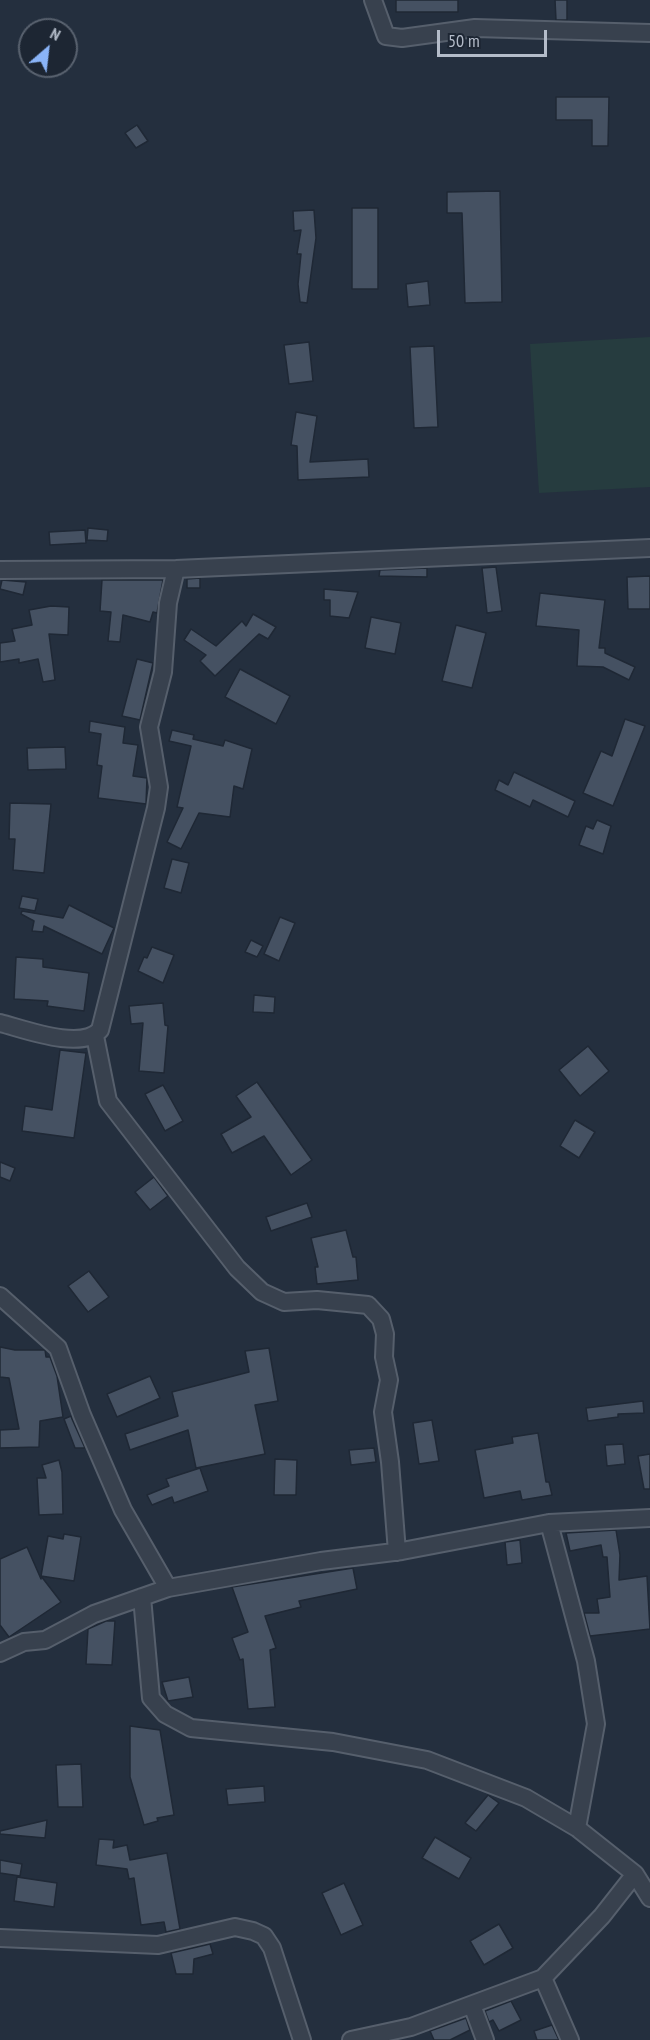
<!DOCTYPE html>
<style>
body{margin:0}
#map{position:relative;width:650px;height:2040px;overflow:hidden;background:#242f3e;font-family:"PT Sans Narrow",sans-serif}
canvas{display:block}
.north{position:absolute;left:18px;top:18px;width:60px;height:60px;box-sizing:border-box;background:#1d2633;border:2px solid #59626f;border-radius:50%;rotate:28deg;font-size:16px;font-weight:700;line-height:24px;text-align:center;color:#b4bcc9}
.north::after{content:'';display:block;margin:auto;width:21px;height:27px;background:#8ab4f8;clip-path:polygon(50% 0,100% 100%,50% 72%,0 100%)}
.scale{position:absolute;left:437px;top:30px;width:110px;height:27px;box-sizing:border-box;border:3px solid #b4bcc9;border-top:0;padding-left:8px;font-size:18px;line-height:21px;white-space:nowrap;color:#b4bcc9;-webkit-text-stroke:4px #1d2633;paint-order:stroke}
</style>
<div id="map">
<canvas width="650" height="2040"></canvas>
<div class="north">N</div>
<div class="scale">50 m</div>
</div>
<script>
const context = document.querySelector('canvas').getContext('2d');
context.lineJoin = 'round';
function fillPath(path, color) { context.fillStyle = color; context.fill(path, 'evenodd'); }
function stroke(path, color, width, dash) { context.strokeStyle = color; context.lineWidth = width; context.lineCap = dash ? 'butt' : 'round'; context.setLineDash(dash || []); context.stroke(path); }
fillPath(new Path2D(`
 M650,337V487L539,493L530,344Z`), '#263c3f');
const building = new Path2D(`
 M396,0H458V12H396Z
 M555,0H567V20H556Z
 M556,97H609L608,146H592V120H556Z
 M137,125L148,141L136,148L125,133Z
 M500,191L502,302L465,303L462,213H447V192Z
 M352,208H378V289H352Z
 M314,210L316,238L307,303L300,302L298,284L301,254H297L301,230L294,231L293,211Z
 M428,281L430,305L408,307L406,284Z
 M309,342L313,381L289,384L284,345Z
 M434,346L438,427L414,428L410,347Z
 M296,412L317,416L310,462L368,459L369,477L298,480L297,446L291,445Z
 M88,528L108,530L107,541L87,540Z
 M85,530L86,543L50,545L49,532Z
 M496,567L502,611L487,613L482,568Z
 M427,568V577L379,576L380,570Z
 M650,576V609H628L627,577Z
 M200,578V588H187V579Z
 M2,580L26,582L23,595L0,589Z
 M102,580H163L157,613L153,612L150,622L123,615L120,642L108,641L111,612L100,611Z
 M324,589L358,592L349,618L330,616V600H324Z
 M540,593L605,600L599,648H605V653L635,667L629,680L603,667L577,666L579,630L536,626Z
 M51,606L69,607L68,635L49,634L55,680L43,682L38,659L19,663V659L0,662V643L15,641L12,629L32,625L29,610Z
 M253,614L276,627L268,639L259,634L215,676L200,661L206,655L184,640L191,629L216,646L242,621L246,626Z
 M371,617L401,623L395,654L365,648Z
 M456,625L486,633L472,688L442,681Z
 M137,659L153,663L140,720L122,716Z
 M240,669L290,696L276,724L225,697Z
 M625,719L645,726L613,806L583,793L601,751L612,756Z
 M90,721L125,727L123,743L138,745L133,776L147,778L146,804L98,798L102,766L97,765L101,734L89,732Z
 M172,730L194,735L193,739L223,746L225,740L252,749L243,789L234,786L230,817L199,813L181,849L167,842L183,808L177,807L191,746L169,741Z
 M65,747L66,769L28,770L27,748Z
 M514,772L575,801L568,817L533,800L530,807L495,790L499,780L508,785Z
 M10,803L51,804L44,873L13,870L15,839H9Z
 M597,820L611,826L603,854L579,845L586,826L593,829Z
 M172,859L189,863L181,893L164,888Z
 M22,896L38,899L35,911L19,908Z
 M69,905L114,928L102,954L44,926L43,932L32,931L34,921L21,914L22,911L63,918Z
 M280,917L295,923L279,961L264,954Z
 M251,940L263,946L257,957L245,952Z
 M152,947L174,955L163,983L138,971L144,957L147,958Z
 M16,957L43,959V967L89,973L84,1011L47,1006L48,1001L14,999Z
 M254,995L275,997L274,1013L253,1012Z
 M163,1003L165,1025L168,1026L164,1073L139,1071L143,1023L131,1024L129,1006Z
 M588,1046L609,1071L580,1096L559,1070Z
 M60,1050L86,1053L74,1138L22,1131L25,1106L52,1110Z
 M257,1082L312,1160L291,1175L264,1136L232,1153L221,1134L251,1117L236,1096Z
 M163,1085L183,1121L165,1131L145,1094Z
 M575,1120L595,1132L579,1158L560,1146Z
 M0,1162L15,1168L10,1181L0,1177Z
 M154,1177L168,1196L150,1210L135,1192Z
 M307,1203L312,1217L271,1231L266,1217Z
 M346,1230L353,1257H356L358,1280L317,1284L315,1267H318L311,1238Z
 M89,1271L109,1297L88,1312L68,1286Z
 M0,1347L15,1350H45L46,1357H50L57,1376L63,1417L40,1421L39,1447L0,1448V1430L19,1429L9,1378L0,1377Z
 M269,1348L278,1401L255,1405L265,1454L196,1468L188,1430L130,1450L125,1434L178,1416L172,1392L249,1372L245,1351Z
 M150,1376L160,1398L117,1417L107,1394Z
 M643,1401L644,1413L618,1414V1417L588,1421L586,1408Z
 M71,1416L72,1419L85,1448H75L64,1419Z
 M432,1420L439,1461L419,1464L413,1423Z
 M538,1433L546,1482H549L552,1495L522,1500L520,1491L484,1498L475,1450L513,1443L512,1437Z
 M623,1444L625,1464L607,1466L605,1445Z
 M374,1448L376,1462L351,1465L349,1450Z
 M650,1454V1489H644L638,1456Z
 M275,1459L297,1460L296,1495H274Z
 M59,1460L62,1472L63,1514L39,1515L37,1478H46L42,1465Z
 M200,1468L208,1491L174,1503L172,1497L152,1505L147,1495L169,1486L166,1479Z
 M616,1530L620,1555L619,1580L647,1576L650,1629L590,1636L584,1613H599L597,1599L610,1597L607,1557H603L601,1545L570,1551L566,1533Z
 M64,1534L81,1537L74,1581L41,1576L48,1536L63,1539Z
 M520,1540L522,1563L507,1565L505,1542Z
 M27,1547L41,1579V1576L61,1602L9,1637L0,1625V1559Z
 M353,1568L357,1589L299,1601L301,1607L265,1616L276,1648L270,1650L275,1707L248,1709L243,1659L240,1660L232,1638L248,1632L232,1587Z
 M106,1621H115L112,1665L86,1664L88,1629Z
 M189,1677L193,1697L168,1701L162,1682Z
 M130,1726L160,1730L174,1815L157,1818L158,1821L144,1825L130,1777Z
 M81,1764L83,1807H58L56,1765Z
 M264,1786L265,1802L228,1805L226,1789Z
 M488,1795L499,1803L476,1831L465,1823Z
 M47,1820L45,1838L0,1834V1831Z
 M435,1837L471,1858L459,1879L422,1858Z
 M99,1839L114,1840L113,1848L127,1845L130,1860L167,1853L180,1929L166,1932L164,1922L141,1925L134,1878L129,1879L127,1869L96,1865Z
 M0,1860L22,1864L20,1876L0,1873Z
 M17,1877L57,1883L54,1907L14,1901Z
 M344,1883L363,1925L341,1935L322,1893Z
 M499,1924L513,1948L484,1965L470,1941Z
 M210,1944L213,1954L194,1959L193,1974H176L171,1953Z
 M511,2001L521,2020L499,2031L493,2020L489,2022L485,2011Z
 M466,2018L470,2030L450,2040H434L430,2031Z
 M552,2025L559,2040H537L534,2031Z`);
fillPath(building, '#455162');
stroke(building, '#1f2835', 1.5);
const minor = new Path2D(`
 M373,0L386,36L402,38L475,28L650,33
 M0,570L176,569L650,548
 M0,1023C24,1029 81,1051 100,1030L156,808L159,787L149,727L163,672L168,603L176,569
 M95,1036L108,1101L237,1268L262,1292L284,1302L317,1300L368,1305L381,1319L385,1334L384,1357L389,1380L383,1412L390,1462L397,1552
 M0,1296L58,1348L82,1415L123,1510L168,1588
 M549,1523L586,1661L596,1724L577,1828
 M142,1597L151,1698L165,1714L191,1728L333,1742L427,1760L526,1798L577,1828L635,1874L650,1898
 M0,1653L24,1642L45,1640L94,1614L168,1588L321,1561L402,1551L549,1523L650,1518
 M0,1938L158,1945L235,1927L253,1931L264,1936L272,1948L302,2040
 M543,1978L570,2040
 M472,2005L485,2040
 M351,2040L411,2027L543,1978L602,1916L635,1874`);
stroke(minor, '#565f6c', 20);
stroke(minor, '#38414e', 16);
</script>
